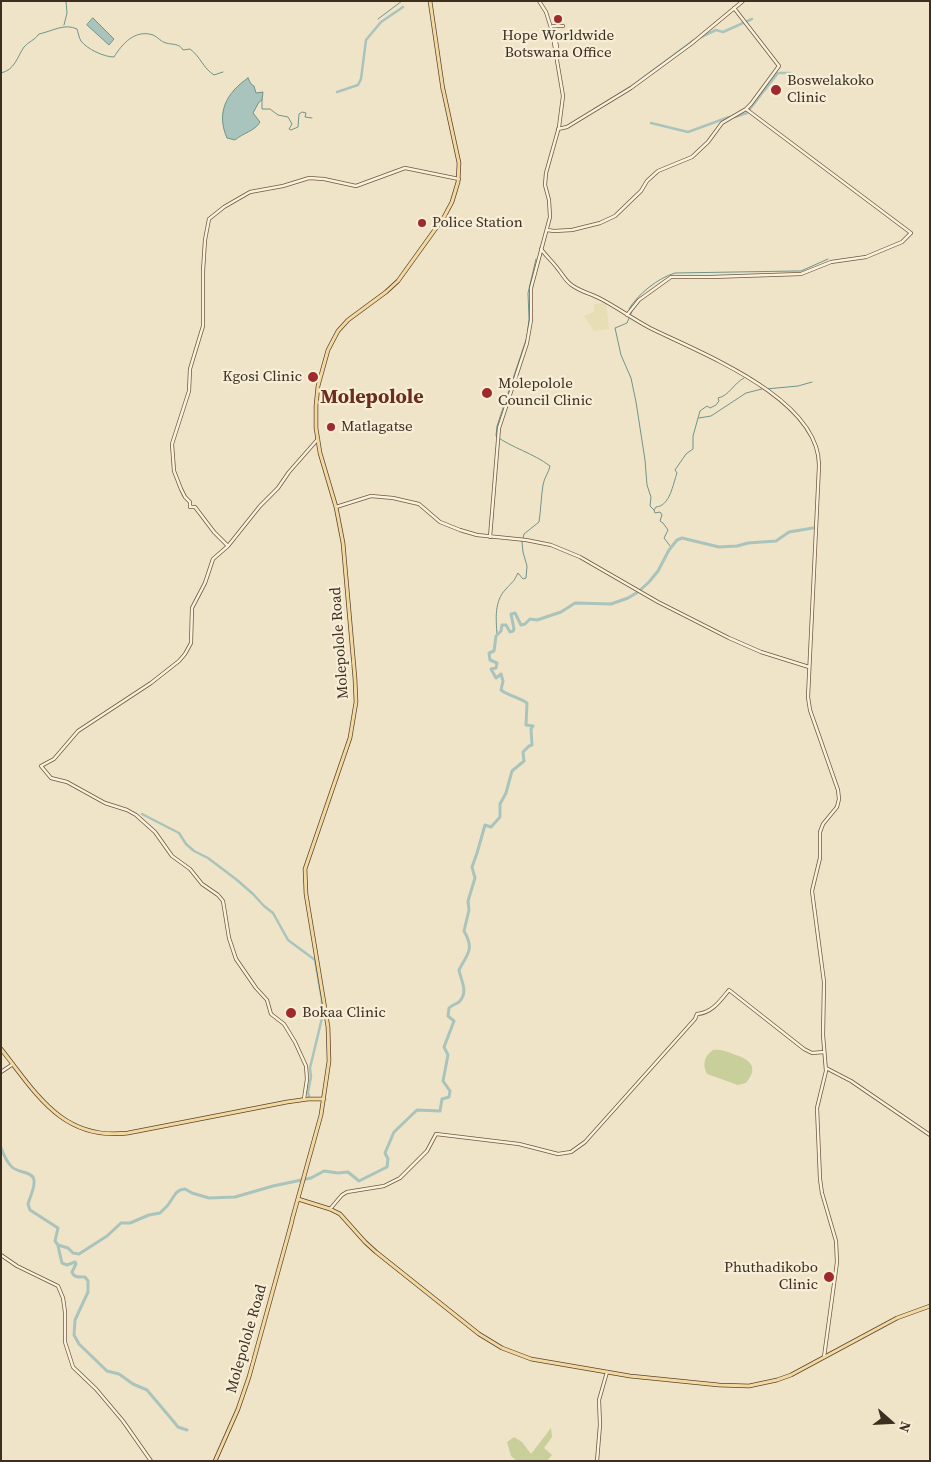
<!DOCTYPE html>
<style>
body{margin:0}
#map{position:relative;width:931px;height:1462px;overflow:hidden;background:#f0e4c8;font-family:"Source Serif 4",serif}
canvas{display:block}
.frame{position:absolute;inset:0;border:2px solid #3d2e20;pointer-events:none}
.north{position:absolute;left:866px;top:1397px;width:50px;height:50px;-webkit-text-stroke:4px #f7eed8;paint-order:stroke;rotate:109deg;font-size:14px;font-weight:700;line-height:20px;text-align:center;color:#3d2e20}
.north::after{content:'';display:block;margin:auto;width:18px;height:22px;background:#3d2e20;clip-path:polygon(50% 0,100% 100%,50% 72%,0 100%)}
</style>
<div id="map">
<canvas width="931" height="1462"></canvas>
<div class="frame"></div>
<div class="north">N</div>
</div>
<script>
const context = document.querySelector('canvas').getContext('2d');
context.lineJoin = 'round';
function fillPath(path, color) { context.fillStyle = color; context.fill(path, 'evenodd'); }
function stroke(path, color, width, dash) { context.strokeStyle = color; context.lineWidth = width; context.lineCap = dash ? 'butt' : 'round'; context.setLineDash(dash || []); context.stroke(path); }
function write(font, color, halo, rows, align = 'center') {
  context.font = font + ' "Source Serif 4",serif'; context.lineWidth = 4.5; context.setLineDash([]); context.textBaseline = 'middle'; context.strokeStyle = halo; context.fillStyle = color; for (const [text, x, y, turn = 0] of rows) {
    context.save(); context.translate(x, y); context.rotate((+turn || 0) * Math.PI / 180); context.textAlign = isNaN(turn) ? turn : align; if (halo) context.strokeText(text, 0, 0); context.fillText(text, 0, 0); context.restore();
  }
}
fillPath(new Path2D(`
 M606,303L609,329L594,331L584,316L594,312V304Z`), '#e6deb5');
fillPath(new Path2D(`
 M713,1050C720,1049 726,1051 733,1054C749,1059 760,1066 746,1083L738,1085L707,1074C702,1065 704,1056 713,1050Z
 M551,1428L552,1437L544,1448L552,1455L547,1461H517L511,1456L507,1442L514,1437L522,1442L531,1454Z`), '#c9cf9b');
const water = new Path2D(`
 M93,18L114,39L109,45L87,25Z
 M248,78L251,84L254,86L256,93L263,92L262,100L259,102L253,113L260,122C255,131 243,133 235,140L227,138C216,113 226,93 248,78Z`);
fillPath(water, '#a9c4bc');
stroke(water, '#6f938a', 1);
stroke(new Path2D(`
 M378,19L402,1
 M64,25L67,13L66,1
 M1,73C15,70 17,57 24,47C28,42 35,40 39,34C53,31 64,23 77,29C78,32 79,38 81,41C87,49 104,57 114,57C122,44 135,29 153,35C158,37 161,42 166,43C173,45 179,43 183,50L190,49C200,56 203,68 214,75L223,72
 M262,100V109H270L278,115L288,117L292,124L289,129L291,130L298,127L299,114L302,112L306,113L305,117L312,118
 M766,389L798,386L812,382
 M699,418L711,416L746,393L762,389
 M654,510L650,506L651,497L647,485L645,460L636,402L631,378L621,355L615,328L627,323L632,311L629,309C638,294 658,278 675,273L795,271H801L828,259
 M671,547L664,538L668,530L663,523L660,521L662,515L660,512L655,513L654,510L656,507C670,506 673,484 677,473L675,470L686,454L693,449V436L700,411L707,406L710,408L716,405L719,401L718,398C729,396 734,383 744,378
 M496,636L497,634C496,619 494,601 506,589C513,581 513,583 518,573L523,579L526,578L527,566L523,552L522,542L524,534L539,522C541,509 541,497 543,485C544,478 549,472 550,466C533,453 512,448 496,436L497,426L527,337L529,319L528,293L536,259`), '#6f938a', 1);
stroke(new Path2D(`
 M701,37L716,30L723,32L752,19
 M764,91L778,73H790
 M337,92L358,85L361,79L366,40L381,22L403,7
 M593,110L632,86L694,40
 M735,117L747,113L763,92
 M651,123L688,132L729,117
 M142,814L179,833L186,844L194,851L208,858L237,880L253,894L264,906L273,913L288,940L315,960L322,1000V1018L310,1068L311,1077L308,1092L309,1096`), '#a9c4bc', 2.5);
stroke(new Path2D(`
 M1,1148C3,1153 7,1162 11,1166C16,1173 33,1171 34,1180C35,1189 30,1196 28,1204L30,1210L58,1228L55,1241L58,1245L68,1248L73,1253L79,1254L107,1236L121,1223H130L149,1215L160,1213L168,1205L176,1193L180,1190L185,1189L192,1193L209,1198L235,1197L273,1186L311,1178L324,1171L338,1173L348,1172L359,1181L387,1167L388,1159L385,1153L394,1132L417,1110L440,1111L442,1099L449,1097L450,1091L443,1081L448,1055L444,1047L454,1021L448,1016L449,1008C452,1005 456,1004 459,1002C469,992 461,981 459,970C467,954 475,950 464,931L469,910L468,901L475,878L472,867L477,853L485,825L491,827L500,817V804L506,793L512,771L524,761L523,752L529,746L532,745L531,729L533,726L526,725L527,703C518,697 509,696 501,690L503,681L501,674L496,678L491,669L496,668L497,663L490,660L489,653L494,651L496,636L501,631L502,625H506L510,632L513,631L514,629L511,614L515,613L521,625L525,624L530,619L537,620L561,612L575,603L611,604L628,598L638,592L649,582L658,571L669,550L677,540L682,538L719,547L737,546L748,543L776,541L789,532L813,528
 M58,1246L62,1263L67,1265L75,1262L76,1264L72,1272C74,1278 79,1277 85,1277L88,1281V1292L75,1320L74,1335L79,1344L107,1371L119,1374L133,1384L147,1390L174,1422L178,1427L187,1430`), '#a9c4bc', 3);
const secondary = new Path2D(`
 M553,26H563
 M555,33L558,55
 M558,129L567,127L631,88L691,44L743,1
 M547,230L554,231L572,230L600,223L615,216L641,191L647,181L658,171L692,157L708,142L722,123L746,109L751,104L779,66L734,8
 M541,249C546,256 553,262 558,269C563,275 566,282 573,286C582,292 592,294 601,299C618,308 633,319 650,328C700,353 820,398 819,466L808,697L810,710L838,790L839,799L837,807L823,824L820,832V858L812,891L824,982L823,1035L826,1071L817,1108L820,1179L822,1193L836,1241L837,1262L824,1357
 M627,315L639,300L671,277H711L801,274L831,262L866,257L902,242L911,233L746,109
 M336,507L371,496L393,498L419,504L440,522L460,530L477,535L526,540L551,545L580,557L658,602L729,638L761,652L809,667
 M490,537L499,428L527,343L531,320V288L550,217L549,200L545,185L546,173L559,127L563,96L552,31L546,12L539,1
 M228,546L214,532L195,507H190V502L185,497L181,489L174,471L172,444L189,391L190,369L203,326V271L205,240L209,219L224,207L250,192L283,186L309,178L324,179L356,186L405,168L459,179
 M826,1068L851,1081L930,1135
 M1,1072L13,1064
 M304,1099L307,1079L306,1066L295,1042L284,1024L271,1014L267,1000L256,988L236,959L229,938L223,901L218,895L202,884L190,869L172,856L155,832L136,815L127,810L105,803L67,782L51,778L41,766L54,759L78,731L151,683L179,661L185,654L191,643L192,608L205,583L213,559L228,546L260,506L278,488L289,472L318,439
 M330,1209L342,1195L347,1192L384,1186L400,1178L427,1151L436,1134L519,1144L558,1154L571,1152L585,1142L695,1019L697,1014C712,1013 720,1001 729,990L804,1049L812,1053L824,1052
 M1,1255L17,1266L58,1286L63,1298L65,1312V1342L73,1367L96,1389L123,1421L151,1461
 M597,1461L600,1425L599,1400L607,1372`);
const primary = new Path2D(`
 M430,1L443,90
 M1,1049C36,1093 62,1141 128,1133L287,1102L308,1099H324
 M298,1199L330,1209L340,1214L365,1242L376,1252L479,1334L502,1348L531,1359L630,1376L719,1385L749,1386L777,1380L791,1375L897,1318L930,1306
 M292,1220L321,1115L329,1061L328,1027L306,894L305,869L350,738L356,702L355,679L343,543L336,507L320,453L316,428V406L318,386L328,350L338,331L348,320L386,292L398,281L444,217L452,202L458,182L459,163L443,89
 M215,1461L238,1409L249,1377L292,1221`);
stroke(secondary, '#6f573f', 4);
stroke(primary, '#5b4430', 4.5);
stroke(secondary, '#faf1dc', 2.5);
stroke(primary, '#f3d9a0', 3);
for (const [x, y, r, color] of [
 [558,19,5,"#9e2a2b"],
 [776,90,6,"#9e2a2b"],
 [422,223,5,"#9e2a2b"],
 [313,377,6,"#9e2a2b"],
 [487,393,6,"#9e2a2b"],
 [331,427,5,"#9e2a2b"],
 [291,1013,6,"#9e2a2b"],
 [829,1277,6,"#9e2a2b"]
]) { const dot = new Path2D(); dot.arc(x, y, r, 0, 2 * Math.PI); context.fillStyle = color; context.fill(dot); stroke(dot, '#f7eed8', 2); }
write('15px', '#3d2e20', '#f7eed8', [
 ["Hope Worldwide",558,36,"center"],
 ["Botswana Office",558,53,"center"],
 ["Boswelakoko",787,81],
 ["Clinic",787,98],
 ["Police Station",432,223],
 ["Kgosi Clinic",302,377,"right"],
 ["Molepolole",498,384],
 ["Council Clinic",498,401],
 ["Matlagatse",341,427],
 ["Bokaa Clinic",302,1013],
 ["Phuthadikobo",818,1268,"right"],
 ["Clinic",818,1285,"right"]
], 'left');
write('15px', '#3d2e20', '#f7eed8', [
 ["Molepolole Road",340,643,-94],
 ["Molepolole Road",247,1339,-74]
]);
write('bold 20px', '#6b2e1e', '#f7eed8', [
 ["Molepolole",372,398]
]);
</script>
